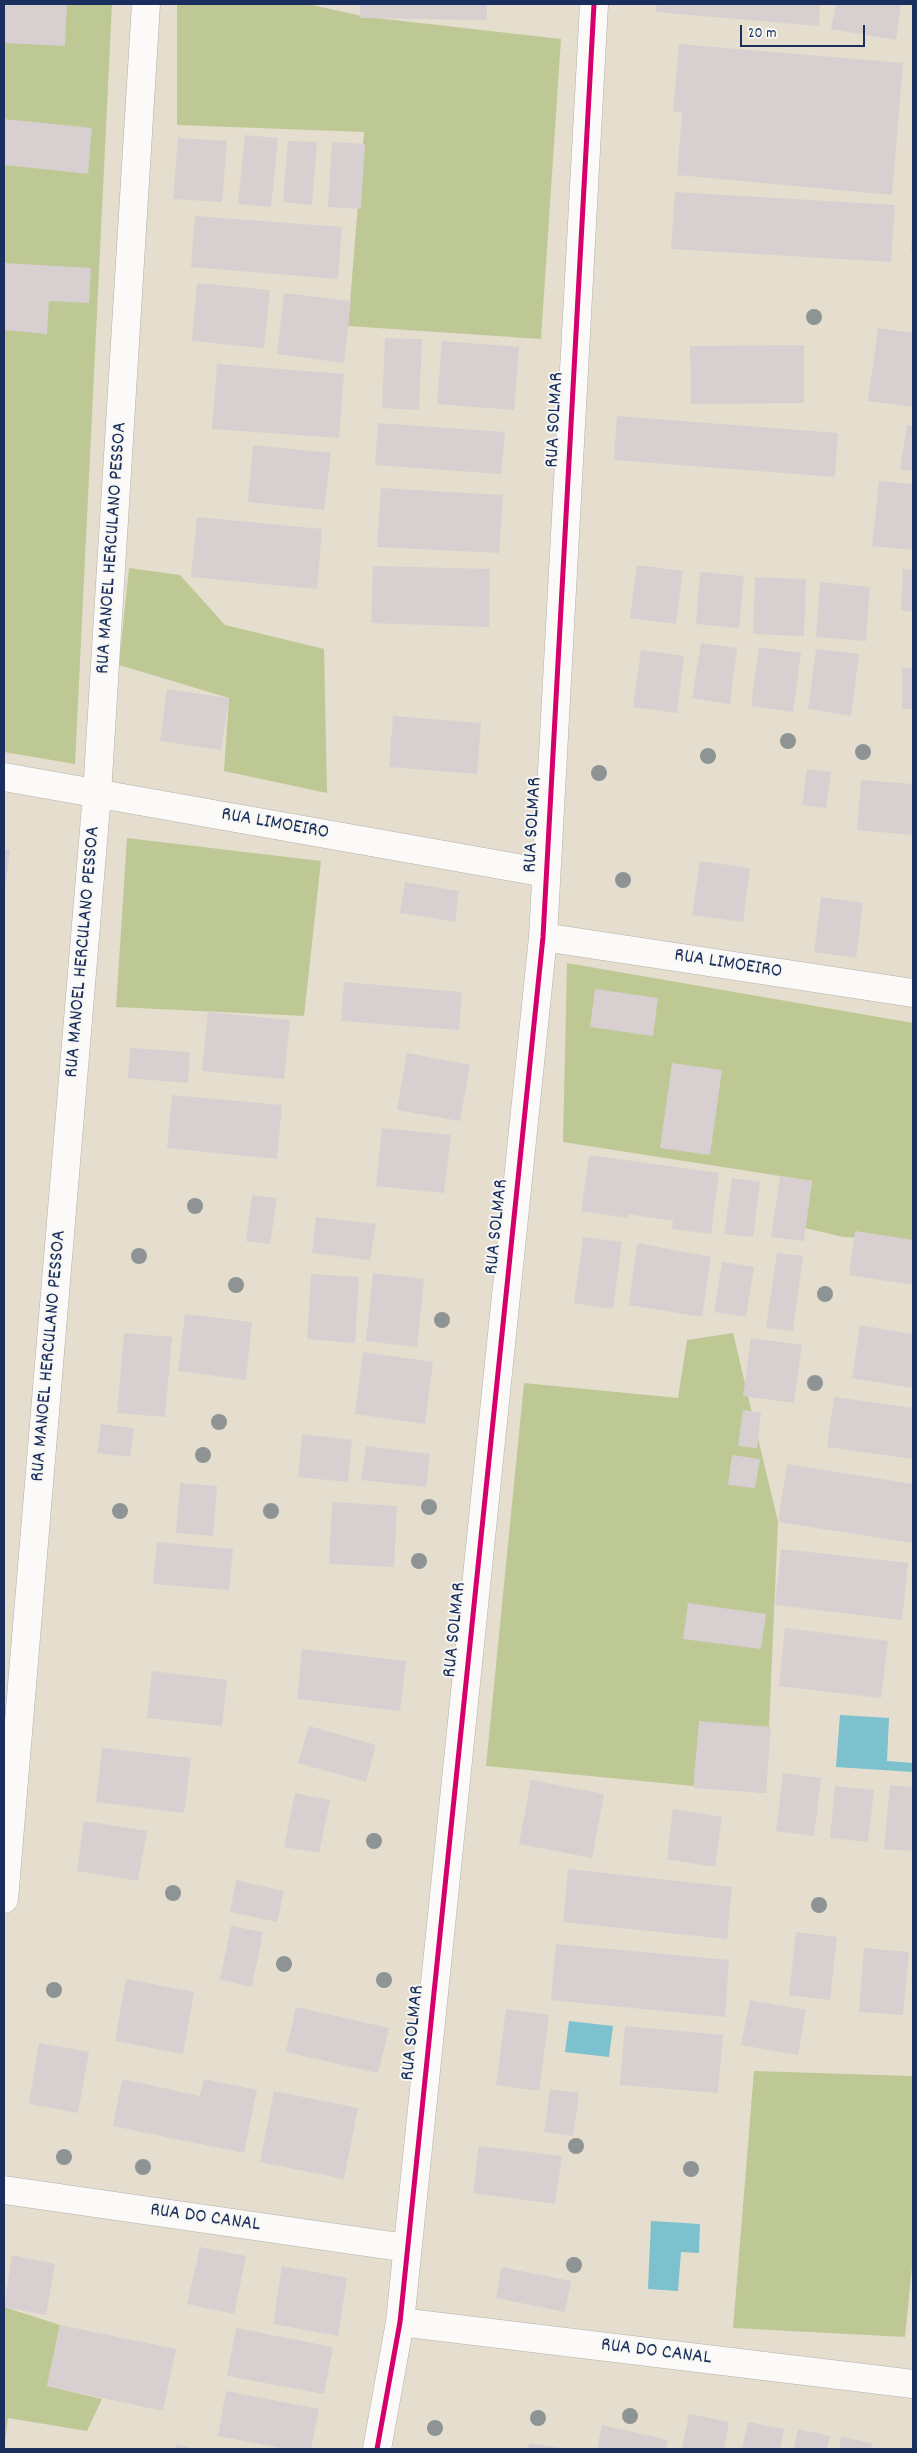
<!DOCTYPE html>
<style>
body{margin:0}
#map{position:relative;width:917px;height:2453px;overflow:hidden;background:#e5dece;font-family:Dekko,sans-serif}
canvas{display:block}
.frame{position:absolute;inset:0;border:5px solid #1b2f5e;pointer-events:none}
.scale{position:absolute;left:740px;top:25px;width:125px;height:22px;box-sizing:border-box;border:2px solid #1b2f5e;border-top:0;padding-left:6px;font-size:15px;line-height:18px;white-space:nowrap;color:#1b2f5e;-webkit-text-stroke:4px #f6f6f2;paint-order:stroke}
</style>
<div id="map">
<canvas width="917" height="2453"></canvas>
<div class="frame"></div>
<div class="scale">20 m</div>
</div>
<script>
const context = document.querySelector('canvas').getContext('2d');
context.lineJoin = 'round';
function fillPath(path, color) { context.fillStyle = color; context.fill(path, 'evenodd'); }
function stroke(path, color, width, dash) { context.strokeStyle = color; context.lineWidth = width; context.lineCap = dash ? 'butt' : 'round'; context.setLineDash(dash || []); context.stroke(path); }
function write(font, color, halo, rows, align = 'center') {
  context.font = font + ' Dekko,sans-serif'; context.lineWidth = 4; context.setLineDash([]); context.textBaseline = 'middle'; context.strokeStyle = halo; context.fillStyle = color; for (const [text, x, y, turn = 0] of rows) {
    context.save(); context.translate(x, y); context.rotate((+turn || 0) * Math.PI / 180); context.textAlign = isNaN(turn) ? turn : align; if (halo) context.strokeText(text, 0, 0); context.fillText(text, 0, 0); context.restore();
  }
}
fillPath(new Path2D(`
 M4,4H112L75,764L4,752Z
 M177,4H307L367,17L561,39L541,339L348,326L364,132L177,125Z
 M129,568L180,575L225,625L324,649L327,793L224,771L229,698L119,665Z
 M127,838L321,861L304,1016L116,1007Z
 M567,963L913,1023V1241L843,1237L805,1228L812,1181L563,1142Z
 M733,1333L778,1522L766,1793L486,1766L524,1383L678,1398L687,1340Z
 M754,2071L913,2076V2257L905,2337L733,2328Z
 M4,2307L60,2325L47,2386L102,2399L87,2431L8,2418L4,2449Z`), '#bec895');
fillPath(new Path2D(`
 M840,1715L889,1718L887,1761L913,1763V1772L836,1767Z
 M569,2021L613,2026L609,2057L565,2052Z
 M651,2221L700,2224L699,2253L681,2252L678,2291L648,2289Z`), '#7cc1cd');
fillPath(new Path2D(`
 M4,4H67L65,46L4,43Z
 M360,4H487V20L360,18Z
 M657,4H820L819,26L656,12Z
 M836,4H901L896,40L831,29Z
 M679,44L903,63L892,195L677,175L682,112H673Z
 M4,119L92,128L88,174L6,165L4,177Z
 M245,135L278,138L271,207L238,204Z
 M178,138L227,141L222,202L173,199Z
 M288,141L317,142L312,205L283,202Z
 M332,142L365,144L361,209L328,207Z
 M675,192L895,205L891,262L671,249Z
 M195,216L342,227L338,279L191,267Z
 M912,235H913V251H911Z
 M4,263L91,268L89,303L49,301L47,334L4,330Z
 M197,283L270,290L264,348L192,341Z
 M284,293L351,301L344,363L277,354Z
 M878,328L913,333V407L868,401Z
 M385,338L422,339L419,410L382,408Z
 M442,341L519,347L514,410L437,404Z
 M804,345V403L691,404L690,346Z
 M217,364L344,374L339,438L212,429Z
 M617,416L838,433L835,477L614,460Z
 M378,423L505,432L501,474L375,465Z
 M907,425L913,426V471L900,469Z
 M253,445L331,453L324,510L248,502Z
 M879,481L913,484V550L872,546Z
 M381,488L503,495L499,553L377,547Z
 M197,517L322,529L317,589L191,577Z
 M637,565L683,571L676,624L630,618Z
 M373,566L490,569L489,627L371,623Z
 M903,569L913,570V612L901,610Z
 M700,572L744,576L739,628L696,624Z
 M755,577L806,579L804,636L753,634Z
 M820,582L870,587L866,641L816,637Z
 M701,643L737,648L730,704L692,698Z
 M759,647L801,653L793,712L751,706Z
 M816,649L859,654L851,716L808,709Z
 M641,650L684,656L677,713L633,707Z
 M902,668H913V709H902Z
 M167,689L229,698L221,750L160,741Z
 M393,716L481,723L477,774L389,767Z
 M807,769L831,772L826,808L802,805Z
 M861,780L913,784V835L857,830Z
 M4,849L10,850L5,889H4Z
 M700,861L750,868L743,922L692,915Z
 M405,882L459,891L455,922L400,913Z
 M821,897L863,903L856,958L814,952Z
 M344,982L462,992L459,1030L341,1021Z
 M595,989L658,998L653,1036L590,1027Z
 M208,1012L290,1020L284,1079L202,1071Z
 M130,1048L190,1052L188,1083L128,1078Z
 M407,1053L470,1065L460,1121L397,1110Z
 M672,1063L722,1070L710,1155L660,1148Z
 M172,1095L282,1105L277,1159L167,1148Z
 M382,1128L451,1135L444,1193L376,1186Z
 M589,1155L719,1173L711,1234L672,1229L673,1221L628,1214V1218L581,1211Z
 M780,1176L812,1181L804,1241L771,1237Z
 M732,1178L760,1182L753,1237L724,1234Z
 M252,1195L277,1198L270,1244L246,1241Z
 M316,1217L376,1224L370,1260L312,1253Z
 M855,1231L913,1240V1285L849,1275Z
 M583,1237L622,1242L613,1309L574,1303Z
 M637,1243L711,1257L702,1317L629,1305Z
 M777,1253L803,1256L793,1331L766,1328Z
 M722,1262L754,1267L746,1317L714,1312Z
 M373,1273L424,1279L417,1347L366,1341Z
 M311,1274L359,1277L355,1343L307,1339Z
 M185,1314L252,1322L246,1380L178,1371Z
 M860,1325L913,1334V1388L852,1378Z
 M124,1333L172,1337L165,1417L117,1413Z
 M751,1338L802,1345L794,1403L743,1396Z
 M363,1352L433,1362L425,1424L355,1414Z
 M834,1397L913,1408V1459L827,1447Z
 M743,1410L761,1413L757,1448L738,1446Z
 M101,1424L134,1428L130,1457L97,1453Z
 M302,1434L352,1440L348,1482L298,1477Z
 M366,1446L430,1454L426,1487L361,1480Z
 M732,1455L760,1459L755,1488L728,1485Z
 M787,1464L913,1484V1543L778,1522Z
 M180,1483L217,1486L213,1536L176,1533Z
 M332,1502L397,1506L394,1567L329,1564Z
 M157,1542L233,1549L229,1590L153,1584Z
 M781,1549L908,1563L902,1620L775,1605Z
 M688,1603L766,1614L761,1649L683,1639Z
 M785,1628L888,1641L881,1698L779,1686Z
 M302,1649L406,1661L400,1711L297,1699Z
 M152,1671L227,1680L222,1726L147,1718Z
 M699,1721L771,1727L766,1793L693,1788Z
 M309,1726L376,1745L366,1782L298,1763Z
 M102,1748L191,1758L184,1813L96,1802Z
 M783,1773L821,1778L814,1836L776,1831Z
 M531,1780L604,1794L592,1858L519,1844Z
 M890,1785L913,1787V1851L884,1849Z
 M835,1786L874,1790L868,1842L830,1838Z
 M295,1793L330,1800L319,1853L284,1847Z
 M673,1809L722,1817L715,1867L667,1859Z
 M84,1821L147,1831L138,1881L77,1871Z
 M568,1869L732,1887L727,1939L563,1922Z
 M236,1880L284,1891L277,1922L230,1912Z
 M231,1926L263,1932L252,1987L220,1980Z
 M796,1932L837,1937L830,2000L789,1995Z
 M556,1944L729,1960L725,2017L551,2000Z
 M864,1948L909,1952L903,2015L859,2012Z
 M126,1979L194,1992L183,2054L115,2041Z
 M750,2000L806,2010L798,2055L741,2045Z
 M296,2007L389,2028L378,2073L286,2052Z
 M506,2009L549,2015L539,2091L496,2085Z
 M625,2026L723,2035L718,2093L620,2085Z
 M39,2043L89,2052L78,2113L29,2104Z
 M122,2079L200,2096L204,2079L257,2090L244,2153L113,2126Z
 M550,2089L579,2093L573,2136L544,2132Z
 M274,2091L358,2108L344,2179L260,2162Z
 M479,2146L562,2156L555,2204L473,2193Z
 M200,2247L246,2256L234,2314L187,2304Z
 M12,2255L55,2264L46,2315L4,2307Z
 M282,2266L347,2278L338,2336L273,2324Z
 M501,2267L571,2281L565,2312L496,2298Z
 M60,2325L176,2349L163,2411L47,2386Z
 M236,2328L333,2347L324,2394L227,2376Z
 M226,2391L319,2409L311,2449H286L218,2436Z
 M689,2414L729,2422L724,2449H682Z
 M748,2422L784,2429L780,2449H742Z
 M602,2425L668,2440L666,2449H597Z
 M798,2429L830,2436L827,2449H794Z
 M841,2437L872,2443L871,2449H839Z
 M529,2443L559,2448V2449H528Z
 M177,2444L194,2449H175Z`), '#d7cfd0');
const minor = new Path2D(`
 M4,777L546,873
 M543,937L913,993
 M4,1899L97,794L146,4
 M4,2190L407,2248
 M400,2322L913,2384
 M377,2449L400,2322L543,937L594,4`);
stroke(minor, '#b2b0aa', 29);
stroke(minor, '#fbfaf8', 28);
stroke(new Path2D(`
 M377,2449L400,2322L543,937L594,4`), '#d6006c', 5);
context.fillStyle = '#8e9494';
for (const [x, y] of [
 [814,317],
 [788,741],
 [863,752],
 [708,756],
 [599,773],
 [623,880],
 [195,1206],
 [139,1256],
 [236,1285],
 [825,1294],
 [442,1320],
 [815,1383],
 [219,1422],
 [203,1455],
 [429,1507],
 [120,1511],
 [271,1511],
 [419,1561],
 [374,1841],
 [173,1893],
 [819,1905],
 [284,1964],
 [384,1980],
 [54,1990],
 [576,2146],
 [64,2157],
 [143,2167],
 [691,2169],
 [574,2265],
 [630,2416],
 [538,2418],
 [435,2428]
]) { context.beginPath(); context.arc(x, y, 8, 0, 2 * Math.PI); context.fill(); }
write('20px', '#1b2f5e', '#f6f6f2', [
 ["RUA SOLMAR",556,420,-87],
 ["RUA MANOEL HERCULANO PESSOA",113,548,-86],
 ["RUA LIMOEIRO",275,825,10],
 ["RUA SOLMAR",534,825,-87],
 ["RUA MANOEL HERCULANO PESSOA",84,952,-85],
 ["RUA LIMOEIRO",728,965,9],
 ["RUA SOLMAR",498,1227,-84],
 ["RUA MANOEL HERCULANO PESSOA",50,1356,-85],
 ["RUA SOLMAR",456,1630,-84],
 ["RUA SOLMAR",414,2033,-84],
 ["RUA DO CANAL",205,2219,8],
 ["RUA DO CANAL",656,2353,7]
]);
</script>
